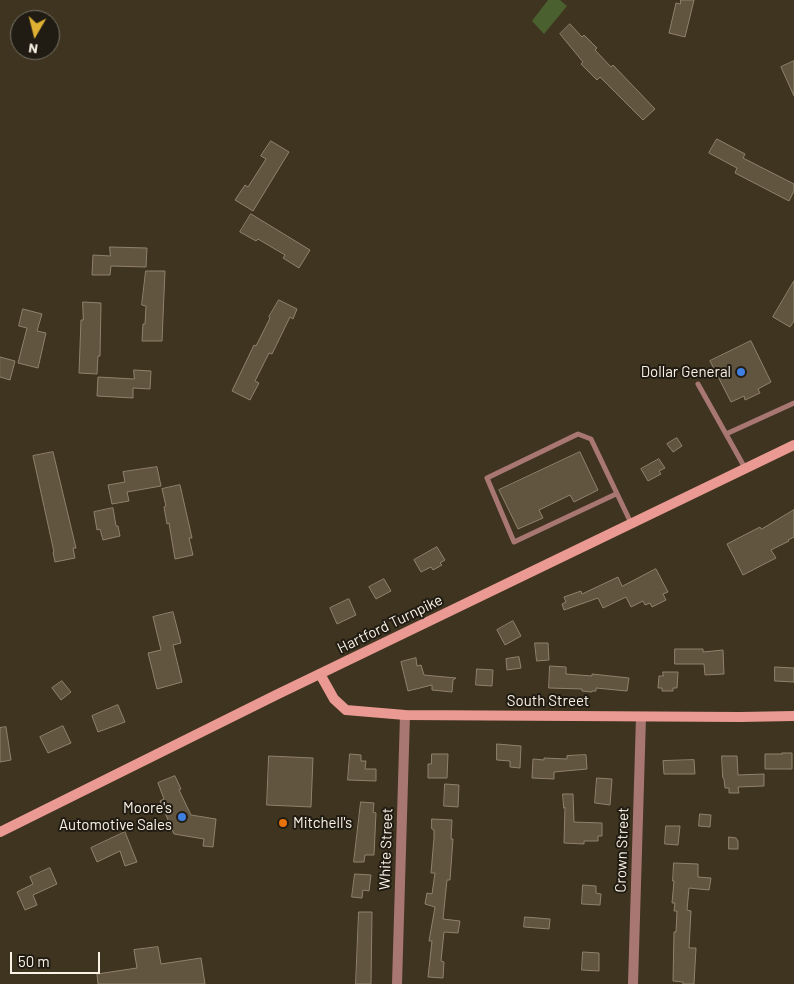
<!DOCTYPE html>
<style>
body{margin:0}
#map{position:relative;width:794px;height:984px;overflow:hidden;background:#3f341f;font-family:Barlow,sans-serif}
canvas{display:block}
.north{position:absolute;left:10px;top:10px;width:50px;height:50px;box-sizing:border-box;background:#211c13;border:1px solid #777267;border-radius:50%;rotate:188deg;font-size:14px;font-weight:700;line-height:20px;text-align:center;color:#f9f2e5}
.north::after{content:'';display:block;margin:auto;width:18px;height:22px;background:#deb133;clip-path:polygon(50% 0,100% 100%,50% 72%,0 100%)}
.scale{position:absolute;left:10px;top:952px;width:90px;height:22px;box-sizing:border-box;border:2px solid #f9f2e5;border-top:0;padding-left:6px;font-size:15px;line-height:18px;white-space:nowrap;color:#f9f2e5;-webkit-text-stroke:4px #211c13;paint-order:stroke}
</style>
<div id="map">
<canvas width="794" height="984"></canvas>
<div class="north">N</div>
<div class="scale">50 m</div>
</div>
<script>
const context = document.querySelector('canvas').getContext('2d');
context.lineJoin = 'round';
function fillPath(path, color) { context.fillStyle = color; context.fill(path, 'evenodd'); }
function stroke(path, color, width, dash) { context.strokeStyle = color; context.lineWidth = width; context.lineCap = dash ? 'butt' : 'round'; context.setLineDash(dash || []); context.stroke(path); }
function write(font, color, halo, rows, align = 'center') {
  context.font = font + ' Barlow,sans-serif'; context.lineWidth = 4; context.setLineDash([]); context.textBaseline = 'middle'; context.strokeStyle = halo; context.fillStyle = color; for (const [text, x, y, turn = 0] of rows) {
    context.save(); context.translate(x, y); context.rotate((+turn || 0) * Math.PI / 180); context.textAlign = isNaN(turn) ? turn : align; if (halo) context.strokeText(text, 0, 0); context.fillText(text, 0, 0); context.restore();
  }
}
fillPath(new Path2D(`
 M548,0H560L567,6L544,34L532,21Z`), '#4a602e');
const building = new Path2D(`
 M681,0H694L685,37L669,33L676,3L680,4Z
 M570,24L582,37L584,35L597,48L595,50L611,67L613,65L655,109L643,120L600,77L597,80L581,64L583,62L560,34Z
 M794,61V96L781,67Z
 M717,139L745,154L743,158L794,184V191L789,201L735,173L737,168L709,153Z
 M271,141L289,152L253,211L235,200L245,185L248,187L266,159L261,156Z
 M251,214L310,250L299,268L283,258L285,255L258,239L256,241L240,232Z
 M110,247L147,248L146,267L111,266L110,275H92L93,255L110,256Z
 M146,271H165L162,341H142L143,324H145L146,306L142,305Z
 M794,281V321L790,327L773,317Z
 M279,300L297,309L293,319L290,317L272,354L269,353L255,381L259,383L250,400L232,391L254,345L256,346L270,318L269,317Z
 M83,302L101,303L100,356H98L97,374L79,373L81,320H83Z
 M23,309L42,314L37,331L46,333L38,368L18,363L27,328L19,326Z
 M751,341L771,382L758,389L760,393L745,400L744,396L731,402L710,361Z
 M0,357L15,361L10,380L0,377Z
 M134,370L151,371L150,389L133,388V398L97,396L98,377L134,379Z
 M677,438L682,446L673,452L667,444Z
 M53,452L76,548H73L75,558L55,562L53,552H54L33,456Z
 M580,452L598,490L574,502L570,495L539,510L543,518L518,529L499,490Z
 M659,459L665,468L659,471L661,474L648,481L641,469Z
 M157,467L161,486L127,492L129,501L112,504L108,485L125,482L123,472Z
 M180,485L192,538H189L193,555L175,559L169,523L167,524L164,507L166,506L162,489Z
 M113,508L116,526H118L120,536L103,540L100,529L97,530L94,512Z
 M794,510V537L788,540L789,541L771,550L776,558L743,575L727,544L760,527L761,529Z
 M437,547L445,560L440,563L442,565L433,570L431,567L421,572L414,560Z
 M656,569L668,592L663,594L666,600L652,607L650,603L645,605L643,601L631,607L626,597L603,608L598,598L564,610L562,604L566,602L564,597L581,591L582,594L618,577L622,586Z
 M384,579L391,591L376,599L369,587Z
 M349,599L356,615L337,624L330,608Z
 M173,612L181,643L173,645L182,682L157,689L148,653L161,650L153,617Z
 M513,621L521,636L505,645L497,630Z
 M535,643H548L549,660L537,661Z
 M675,649H703V652L723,650L724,674L705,675L704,664H675Z
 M519,657L521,668L507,670L506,659Z
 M416,658L417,666L421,665L424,675L456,678L453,680L452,692L432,690V685L408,691L401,662Z
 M550,666L566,667V674L592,676V674L629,678L627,691L596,688V691H592V692L582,691V689L549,688Z
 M775,667L794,668V682L775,681Z
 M477,669L493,670L492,686L476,685Z
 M663,672H678L677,688H673V691H662V688H658L659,676H663Z
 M62,681L71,692L61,700L52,688Z
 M118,705L125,722L98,732L92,716Z
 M63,726L71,743L48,753L40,737Z
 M6,727L11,760L0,762V728Z
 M497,744L521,746L520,768L510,767V761L497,760Z
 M782,753H792V769H765V754H782Z
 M350,754L361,755V761H366L365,769H376V781L348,780Z
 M432,754H448L447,778H428V764H431Z
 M586,755L587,769L554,772V779L532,778L533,759L544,760V758L567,759V756Z
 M269,756L313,758L311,807L267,805Z
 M722,756H737L738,775L764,774V786L738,787L739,793H729V788H725L724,779L723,778Z
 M694,760L695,774H664L663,761Z
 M175,776L181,789L179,790L191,815L216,819L213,847L203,846L204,839L174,834L160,801L164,799L158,783Z
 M597,778L612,779L610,805L595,803Z
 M445,784L459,785L458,807L444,806Z
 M563,794H573L574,822L602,823V836H598V841H584V844L564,843L565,807L564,808Z
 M361,802L374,803L373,812L376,813L374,855H365L364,862H354Z
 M700,814L711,815L710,827L699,826Z
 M432,819L452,820L451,839H453L450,880H447L443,919L460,921L458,933L444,932L441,961L444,962L443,978L428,977L432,941H429L435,907L425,904L427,893L432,894L435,873H431L434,838V830L432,829Z
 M666,826H680L678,845L665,844Z
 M125,832L137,862L125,866L120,851L97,862L91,848Z
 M729,837L736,838L738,841V849H729Z
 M674,863L698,864V877L711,878L709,890L689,888L687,910L691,911L689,948H696L694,984H683V982L673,981L674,932H676L677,911H674L675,903H672L674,881H673Z
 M50,868L57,884L33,895L37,905L25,910L17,892L33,884L30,877Z
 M355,874L371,875L369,891L363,890L362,898L352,897Z
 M583,885L596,886V893L601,894L600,905L582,904Z
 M359,912H372L371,984H356Z
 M525,917L550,919L549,929L524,927Z
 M158,947L161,964L201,958L205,984H98L97,974L137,968L134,950Z
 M583,952L599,953V971L582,970Z`);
fillPath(building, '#615540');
stroke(building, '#8f826c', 1);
stroke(new Path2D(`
 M698,384L745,468
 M726,434L794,403
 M616,494L514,542L487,478L578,434L591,439L631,523`), '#a97772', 5);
stroke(new Path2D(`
 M397,984L405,715
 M633,984L641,717`), '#a97772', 10);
stroke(new Path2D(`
 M320,674L334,699L346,710L405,715L740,717L794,716
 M0,832L276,695L794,445`), '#ea9a93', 10);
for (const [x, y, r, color] of [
 [741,372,5,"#3f7fe0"],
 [182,817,5,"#3f7fe0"],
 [283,823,5,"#e8710a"]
]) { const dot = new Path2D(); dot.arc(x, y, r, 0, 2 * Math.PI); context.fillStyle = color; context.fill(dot); stroke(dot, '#211c13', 2); }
write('15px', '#f9f2e5', '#211c13', [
 ["Dollar General",731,372],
 ["Moore's",172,808],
 ["Automotive Sales",172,825],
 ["Mitchell's",293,823,"left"]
], 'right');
write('15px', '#f9f2e5', '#211c13', [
 ["Hartford Turnpike",390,624,-26],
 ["South Street",548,701],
 ["White Street",386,849,-88],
 ["Crown Street",622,850,-88]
]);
</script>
